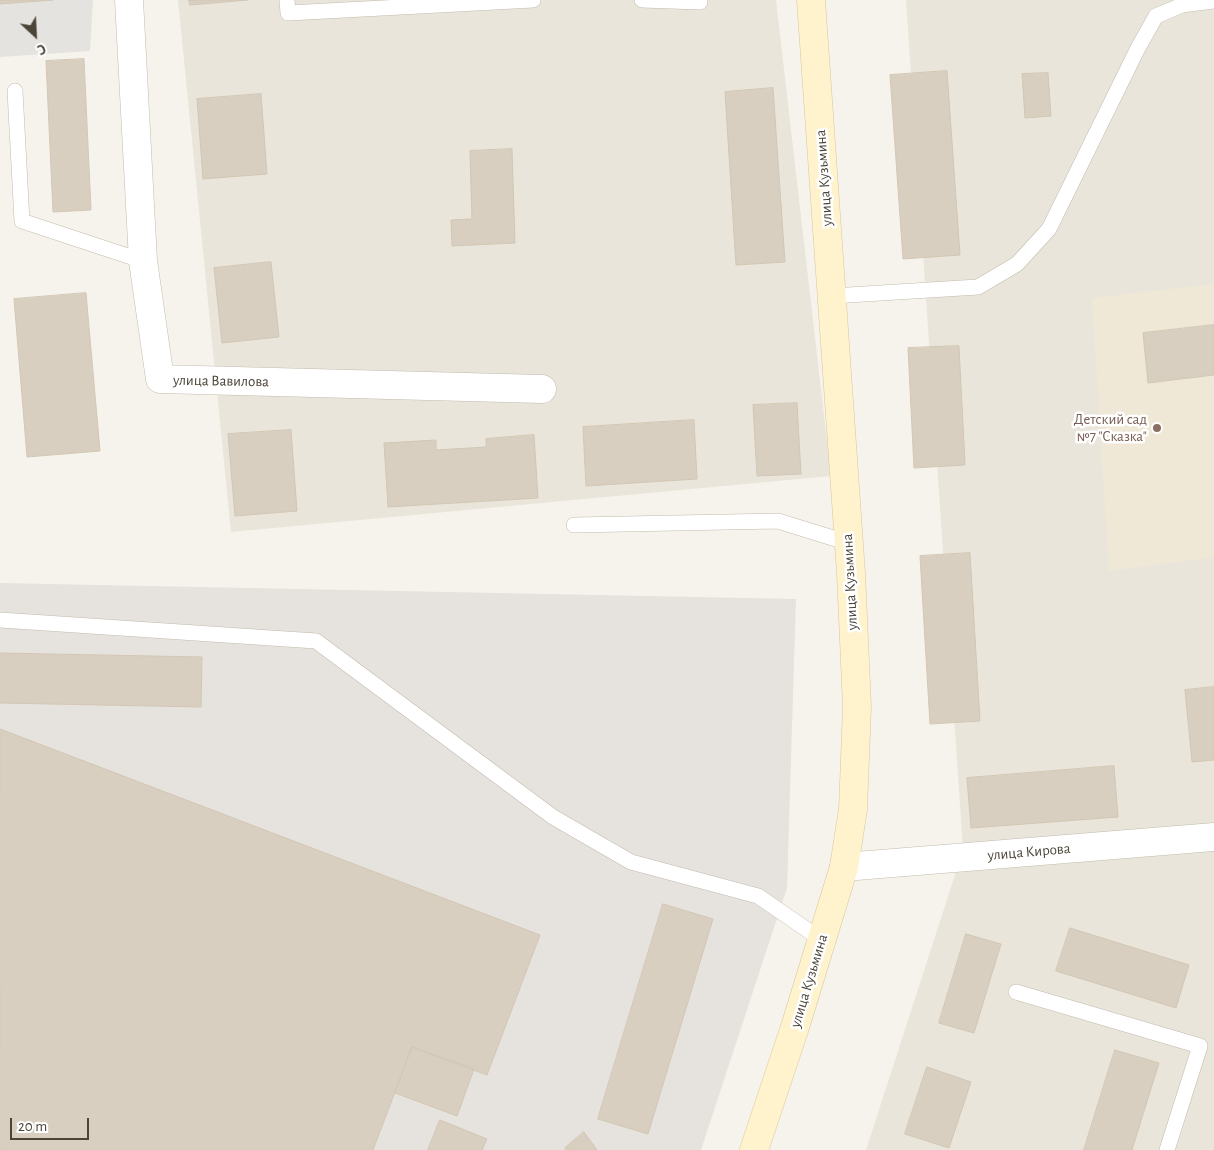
<!DOCTYPE html>
<meta charset="utf-8">
<style>
body{margin:0}
#map{position:relative;width:1214px;height:1150px;overflow:hidden;background:#f6f3ec;font-family:"Alegreya Sans",sans-serif}
canvas{display:block}
.north{position:absolute;left:10px;top:10px;width:50px;height:50px;-webkit-text-stroke:4px #fff;paint-order:stroke;rotate:155deg;font-size:14px;font-weight:700;line-height:20px;text-align:center;color:#4b4439}
.north::after{content:'';display:block;margin:auto;width:18px;height:22px;background:#4b4439;clip-path:polygon(50% 0,100% 100%,50% 72%,0 100%)}
.scale{position:absolute;left:10px;top:1118px;width:79px;height:22px;box-sizing:border-box;border:2px solid #4b4439;border-top:0;padding-left:6px;font-size:15px;line-height:18px;white-space:nowrap;color:#4b4439;-webkit-text-stroke:4px #fff;paint-order:stroke}
</style>
<div id="map">
<canvas width="1214" height="1150"></canvas>
<div class="north">С</div>
<div class="scale">20 m</div>
</div>
<script>
const context = document.querySelector('canvas').getContext('2d');
context.lineJoin = 'round';
function fillPath(path, color) { context.fillStyle = color; context.fill(path, 'evenodd'); }
function stroke(path, color, width, dash) { context.strokeStyle = color; context.lineWidth = width; context.lineCap = dash ? 'butt' : 'round'; context.setLineDash(dash || []); context.stroke(path); }
function write(font, color, halo, rows, align = 'center') {
  context.font = font + ' "Alegreya Sans",sans-serif'; context.lineWidth = 5; context.setLineDash([]); context.textBaseline = 'middle'; context.strokeStyle = halo; context.fillStyle = color; for (const [text, x, y, turn = 0] of rows) {
    context.save(); context.translate(x, y); context.rotate((+turn || 0) * Math.PI / 180); context.textAlign = isNaN(turn) ? turn : align; if (halo) context.strokeText(text, 0, 0); context.fillText(text, 0, 0); context.restore();
  }
}
fillPath(new Path2D(`
 M178,0H776L831,476L231,532Z
 M906,0H1214V1150H866L963,850Z`), '#eae5da');
fillPath(new Path2D(`
 M0,583L796,599L787,888L701,1150H0Z`), '#e6e2dd');
fillPath(new Path2D(`
 M1214,284V557L1109,571L1092,298Z`), '#efe8d6');
fillPath(new Path2D(`
 M0,0H93L90,51L0,57Z`), '#e5e3e0');
const building = new Path2D(`
 M0,0H53L0,4Z
 M189,0H248L190,5Z
 M84,59L91,210L53,212L46,61Z
 M947,71L960,255L903,259L890,75Z
 M1048,73L1051,116L1025,118L1022,74Z
 M773,88L785,262L736,265L725,92Z
 M261,94L267,174L203,179L197,99Z
 M512,149L515,243L452,246L451,220L472,219L470,151Z
 M271,262L279,337L222,343L214,268Z
 M86,293L100,451L27,457L14,299Z
 M1214,325V375L1148,383L1143,333Z
 M959,346L965,465L914,468L908,348Z
 M797,403L801,474L757,476L753,405Z
 M694,420L697,479L586,486L583,427Z
 M291,430L297,511L235,516L228,434Z
 M534,435L538,498L388,507L384,443L436,440V450L486,447V439Z
 M970,553L980,721L930,724L920,556Z
 M0,653L202,657L201,707L0,703Z
 M1214,687V760L1192,762L1185,690Z
 M0,729L540,935L487,1075L412,1047L373,1150H0Z
 M1114,766L1118,817L971,828L967,778Z
 M663,904L713,919L648,1134L598,1119Z
 M1070,928L1189,965L1176,1008L1056,971Z
 M966,934L1001,944L974,1033L939,1023Z
 M412,1047L474,1069L457,1116L395,1093Z
 M1115,1050L1159,1063L1132,1150H1084Z
 M927,1067L971,1082L949,1148L905,1134Z
 M440,1120L487,1139L482,1150H428Z
 M584,1132L597,1150H566L565,1148Z`);
fillPath(building, '#d8cfc1');
stroke(building, '#d3c7b4', 1);
const service = new Path2D(`
 M287,0L288,13L533,0
 M642,0L700,2
 M15,91L22,221L143,261
 M832,296L978,287L1017,264L1049,229L1138,48L1156,16L1182,5L1214,1
 M574,525L778,521L849,543
 M0,620L316,641L553,817L631,862L758,896L822,940
 M1016,992L1200,1046L1167,1150`);
const minor = new Path2D(`
 M129,0L143,261L160,379L542,389
 M844,867L1214,837`);
const secondary = new Path2D(`
 M754,1150L795,1027L844,867L853,809L857,707L851,573L811,0`);
stroke(service, '#c2bbae', 16);
stroke(minor, '#c2bbae', 29);
stroke(secondary, '#d6c79b', 29);
stroke(service, '#fff', 15);
stroke(minor, '#fff', 28);
stroke(secondary, '#fff3cd', 28);
for (const [x, y, r, color] of [
 [1157,428,5,"#8d6e63"]
]) { const dot = new Path2D(); dot.arc(x, y, r, 0, 2 * Math.PI); context.fillStyle = color; context.fill(dot); stroke(dot, '#fff', 2); }
write('15px', '#4b4439', '#fff', [
 ["улица Кузьмина",824,178,-94],
 ["улица Вавилова",221,381,1],
 ["улица Кузьмина",850,582,-93],
 ["улица Кирова",1029,852,-5],
 ["улица Кузьмина",809,981,-73]
]);
write('15px', '#785e54', '#fff', [
 ["Детский сад",1147,419],
 ["№7 \"Сказка\"",1147,436]
], 'right');
</script>
